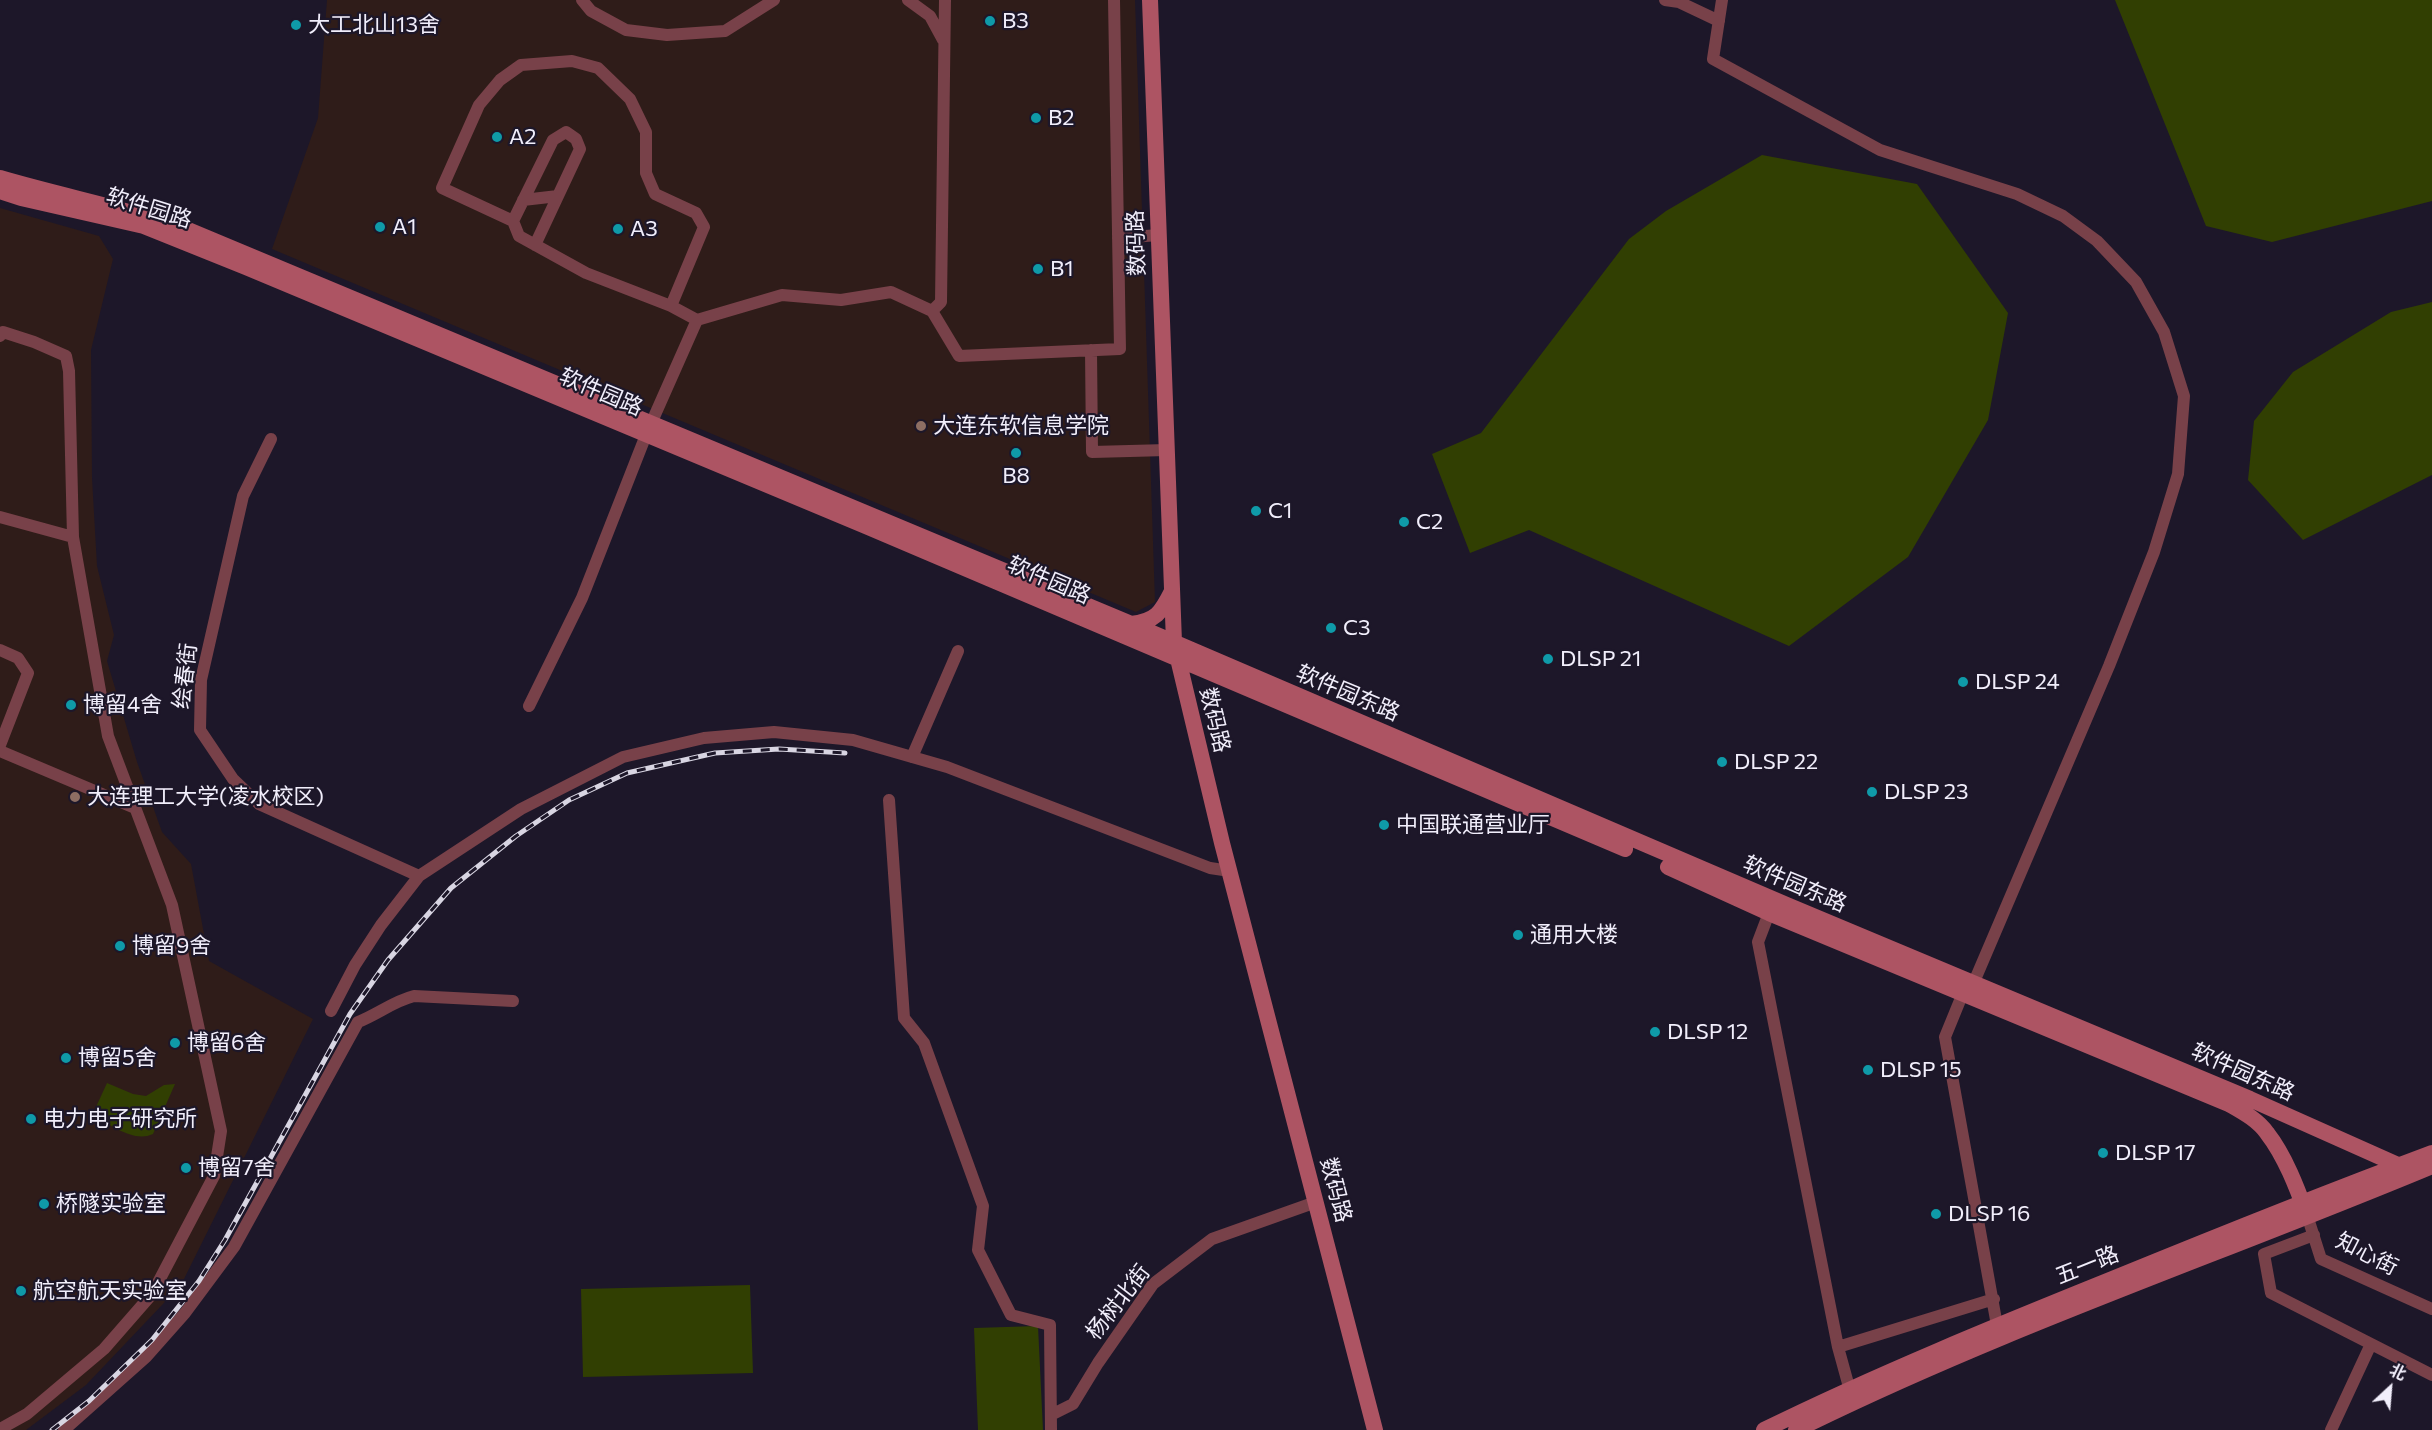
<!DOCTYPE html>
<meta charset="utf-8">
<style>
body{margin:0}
#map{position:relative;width:2432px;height:1430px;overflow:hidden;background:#1d1729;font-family:Commissioner,"Noto Sans SC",sans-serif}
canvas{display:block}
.north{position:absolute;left:2360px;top:1358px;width:60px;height:60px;-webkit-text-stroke:4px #1d1729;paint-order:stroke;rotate:26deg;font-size:16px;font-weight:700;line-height:24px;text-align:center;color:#f1eefb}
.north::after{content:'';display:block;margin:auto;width:21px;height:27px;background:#f1eefb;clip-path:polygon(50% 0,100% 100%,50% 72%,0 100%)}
</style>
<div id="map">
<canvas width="2432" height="1430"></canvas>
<div class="north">北</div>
</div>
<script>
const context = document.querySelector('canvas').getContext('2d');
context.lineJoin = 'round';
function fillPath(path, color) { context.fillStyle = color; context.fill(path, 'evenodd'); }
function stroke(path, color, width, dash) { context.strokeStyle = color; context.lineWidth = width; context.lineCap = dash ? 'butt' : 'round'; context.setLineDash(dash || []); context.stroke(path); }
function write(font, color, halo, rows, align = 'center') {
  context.font = font + ' Commissioner,"Noto Sans SC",sans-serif'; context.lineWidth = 4.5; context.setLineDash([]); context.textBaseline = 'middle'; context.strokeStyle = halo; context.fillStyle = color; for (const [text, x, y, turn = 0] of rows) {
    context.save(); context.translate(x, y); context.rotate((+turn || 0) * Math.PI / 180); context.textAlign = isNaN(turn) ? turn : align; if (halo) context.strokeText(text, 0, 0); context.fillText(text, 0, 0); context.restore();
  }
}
fillPath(new Path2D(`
 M327,0H1135L1155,602L1136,612L272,249L318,118Z
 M0,208L99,236L113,259L91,350L92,478L97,566L114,635L107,661L137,762L162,832L191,864L209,961L313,1019L181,1285L86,1385L26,1430H0Z`), '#2f1c19');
fillPath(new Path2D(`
 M2115,0H2432V201L2272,242L2206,226Z
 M1762,155L1917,184L2008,313L1988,420L1908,557L1789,646L1529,530L1470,553L1432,454L1481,433L1629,239L1666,211Z
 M2432,302V475L2303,540L2248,480L2254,421L2293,372L2391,312Z
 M107,1083L133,1094L146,1096L164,1085L175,1084L153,1134C134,1143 112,1125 95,1117L96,1107Z
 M750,1285L753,1373L583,1377L581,1289Z
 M1038,1326L1043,1430H978L974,1328Z`), '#313f02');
stroke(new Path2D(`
 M582,0L591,11L626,30L667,35L725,31L774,0
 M908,0L930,16L943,40
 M945,0L941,302L932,311L959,356L1120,349L1114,0
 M1665,0L1679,2L1719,21
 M1722,0L1713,59L1880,150L2017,194L2063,216L2097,241L2136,282L2164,332L2184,396L2178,474L2154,552L2109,666L1971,989
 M523,200L558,196
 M513,221L553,140L566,132L576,139L580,149L535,245
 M1118,238L1159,235
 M671,306L704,227L696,213L655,194L646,173V132L630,99L598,68L572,61L521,65L500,80L479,105L442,188L513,221L519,236L586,273L671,306L697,320
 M0,336L3,332L34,342L66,356L69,371L73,537L108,736L172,905L221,1131L214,1176L152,1294L104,1349L27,1414L0,1429
 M1091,350L1092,452L1167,450
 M271,439L243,496L201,680L200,730L233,779L259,804L419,876
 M0,517L73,537
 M0,650L18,658L28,673L0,745
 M529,706L582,598L646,435L697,320L782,295L841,300L891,292L932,311
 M0,751L135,808
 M912,757L958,651
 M889,800L904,1018L924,1043L983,1206L978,1250L1011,1315L1050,1325L1051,1430
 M1769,913L1758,942L1838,1347L1852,1398
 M1963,993L1945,1037L1998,1331
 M331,1011L355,965L381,925L419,876L521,809L623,757L704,738L774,732L853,740L947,767L1210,868L1230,871
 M2307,1215L2321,1259L2432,1309
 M2314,1235L2264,1254L2271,1293L2432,1375
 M1838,1347L1994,1299
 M1051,1415L1073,1404L1098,1363L1153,1284L1212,1239L1316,1202
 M64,1430L146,1357L185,1313L234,1247L358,1022C378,1014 394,1001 414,996L513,1001
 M2331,1430L2371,1344`), '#784149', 12);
stroke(new Path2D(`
 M1150,0L1174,642L1222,843L1375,1430
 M0,178C61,196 123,208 183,228L1131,624L1787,905L2250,1099L2398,1165
 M0,191L21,198L144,226L246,267L866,526L1625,849
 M1131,624C1156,621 1161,613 1172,591
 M1668,867L1769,913L2229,1104C2243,1112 2258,1120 2267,1133C2285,1156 2297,1188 2307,1215
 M1764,1430C1878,1374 1996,1326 2115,1278C2220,1235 2325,1193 2432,1153
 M1796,1430C2002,1328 2221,1254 2432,1166`), '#ad5463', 16);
const rail = new Path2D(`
 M52,1430L89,1401L152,1340L199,1281L225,1240L350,1014L388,960L451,888L516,836L569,800L627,773L715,753L779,749L845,753`);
stroke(rail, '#d8d5e2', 5);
stroke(rail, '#1d1729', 3, [9]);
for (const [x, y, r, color] of [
 [990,21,6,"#0f9aa8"],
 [296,25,6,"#0f9aa8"],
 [1036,118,6,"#0f9aa8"],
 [497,137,6,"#0f9aa8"],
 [380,227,6,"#0f9aa8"],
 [618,229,6,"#0f9aa8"],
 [1038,269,6,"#0f9aa8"],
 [921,426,6,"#8d6e63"],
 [1016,453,6,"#0f9aa8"],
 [1256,511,6,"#0f9aa8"],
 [1404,522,6,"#0f9aa8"],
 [1331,628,6,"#0f9aa8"],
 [1548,659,6,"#0f9aa8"],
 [1963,682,6,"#0f9aa8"],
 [71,705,6,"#0f9aa8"],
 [1722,762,6,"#0f9aa8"],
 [1872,792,6,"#0f9aa8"],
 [75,797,6,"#8d6e63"],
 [1384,825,6,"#0f9aa8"],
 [1518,935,6,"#0f9aa8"],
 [120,946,6,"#0f9aa8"],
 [1655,1032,6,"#0f9aa8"],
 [175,1043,6,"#0f9aa8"],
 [66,1058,6,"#0f9aa8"],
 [1868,1070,6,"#0f9aa8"],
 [31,1119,6,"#0f9aa8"],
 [2103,1153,6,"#0f9aa8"],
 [186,1168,6,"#0f9aa8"],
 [44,1204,6,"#0f9aa8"],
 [1936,1214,6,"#0f9aa8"],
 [21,1291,6,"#0f9aa8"]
]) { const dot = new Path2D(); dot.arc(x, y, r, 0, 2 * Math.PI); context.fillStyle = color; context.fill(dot); stroke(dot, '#1d1729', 2); }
write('22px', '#f1eefb', '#1d1729', [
 ["B3",1002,21],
 ["大工北山13舍",308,25],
 ["B2",1048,118],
 ["A2",509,137],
 ["A1",392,227],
 ["A3",630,229],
 ["B1",1050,269],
 ["大连东软信息学院",933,426],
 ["B8",1016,476,"center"],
 ["C1",1268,511],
 ["C2",1416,522],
 ["C3",1343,628],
 ["DLSP 21",1560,659],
 ["DLSP 24",1975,682],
 ["博留4舍",83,705],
 ["DLSP 22",1734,762],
 ["DLSP 23",1884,792],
 ["大连理工大学(凌水校区)",87,797],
 ["中国联通营业厅",1396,825],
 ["通用大楼",1530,935],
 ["博留9舍",132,946],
 ["DLSP 12",1667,1032],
 ["博留6舍",187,1043],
 ["博留5舍",78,1058],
 ["DLSP 15",1880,1070],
 ["电力电子研究所",43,1119],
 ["DLSP 17",2115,1153],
 ["博留7舍",198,1168],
 ["桥隧实验室",56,1204],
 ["DLSP 16",1948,1214],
 ["航空航天实验室",33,1291]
], 'left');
write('22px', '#f1eefb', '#1d1729', [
 ["软件园路",149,208,17],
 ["数码路",1136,243,-92],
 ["软件园路",601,392,23],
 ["软件园路",1049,580,23],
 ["绘春街",185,676,-83],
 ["软件园东路",1348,693,23],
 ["数码路",1215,720,76],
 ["软件园东路",1795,884,23],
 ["软件园东路",2243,1072,24],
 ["数码路",1336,1190,75],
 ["知心街",2367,1254,27],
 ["五一路",2087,1265,-22],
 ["杨树北街",1118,1302,-52]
]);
</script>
